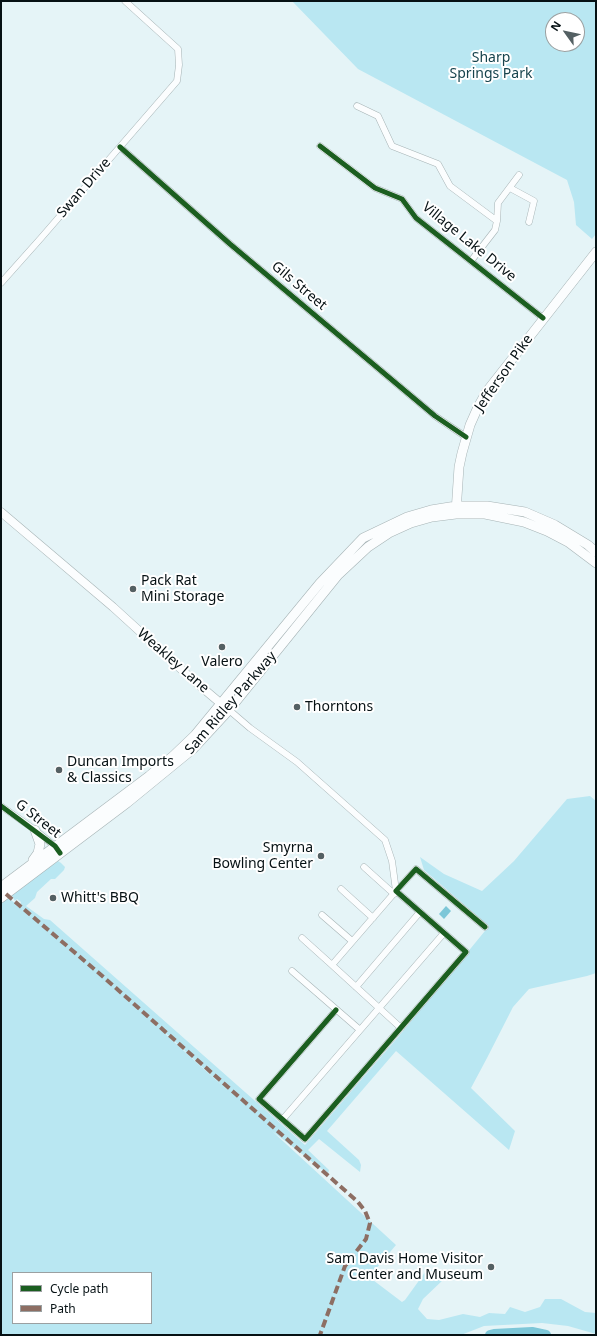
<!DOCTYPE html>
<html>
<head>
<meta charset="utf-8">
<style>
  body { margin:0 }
  #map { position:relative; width:597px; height:1336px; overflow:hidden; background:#e5f4f7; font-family:"Noto Sans",sans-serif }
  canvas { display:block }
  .frame { position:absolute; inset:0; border:2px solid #061114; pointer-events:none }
  .legend { position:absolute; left:12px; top:1272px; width:140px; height:52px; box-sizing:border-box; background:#fff; border:1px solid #9ba0a1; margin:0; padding:5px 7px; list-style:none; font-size:12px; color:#061114 }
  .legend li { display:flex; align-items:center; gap:8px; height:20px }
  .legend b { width:20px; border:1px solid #9ba0a1 }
  .north { position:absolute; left:545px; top:12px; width:40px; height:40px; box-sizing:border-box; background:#fff; border:1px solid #9ba0a1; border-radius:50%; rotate:303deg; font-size:11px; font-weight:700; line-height:16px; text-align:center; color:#061114 }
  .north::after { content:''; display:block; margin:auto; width:14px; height:18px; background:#546063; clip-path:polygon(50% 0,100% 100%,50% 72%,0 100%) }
</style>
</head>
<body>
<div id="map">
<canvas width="597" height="1336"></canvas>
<div class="frame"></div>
<ul class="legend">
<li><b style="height:5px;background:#1b5e20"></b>Cycle path</li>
<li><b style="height:5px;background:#8d6e63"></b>Path</li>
</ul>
<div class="north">N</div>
</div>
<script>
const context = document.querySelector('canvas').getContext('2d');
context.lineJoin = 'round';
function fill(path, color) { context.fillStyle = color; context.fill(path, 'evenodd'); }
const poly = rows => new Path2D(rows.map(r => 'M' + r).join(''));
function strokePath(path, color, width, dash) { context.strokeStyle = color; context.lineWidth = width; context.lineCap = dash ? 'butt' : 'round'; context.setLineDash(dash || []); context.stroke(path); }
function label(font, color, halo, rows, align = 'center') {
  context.font = font + ' "Noto Sans",sans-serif'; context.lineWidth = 4; context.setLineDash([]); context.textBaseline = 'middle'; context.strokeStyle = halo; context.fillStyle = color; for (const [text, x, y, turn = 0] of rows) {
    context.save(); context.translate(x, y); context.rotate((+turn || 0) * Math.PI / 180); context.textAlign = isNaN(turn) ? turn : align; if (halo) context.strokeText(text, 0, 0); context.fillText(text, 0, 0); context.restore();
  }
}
const green = poly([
  [292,1,596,1,596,234,592,239,576,225,574,202,567,180,358,69],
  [553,20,577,20,577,44,553,44],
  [590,796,596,801,596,973,587,976,529,989,513,1007,487,1058,471,1088,515,1131,509,1150,396,1051,327,1131,359,1160,361,1165,360,1172,319,1139,308,1150,329,1170,328,1174,272,1131,396,1245,369,1277,402,1302,405,1300,428,1268,444,1279,423,1299,418,1309,427,1319,439,1320,463,1314,480,1317,489,1313,505,1314,510,1307,525,1312,540,1307,545,1299,561,1299,585,1312,596,1313,596,1334,568,1326,542,1323,484,1326,461,1335,1,1335,1,900,6,896,31,916,20,907,21,902,17,899,15,901,11,894,58,861,61,863,65,867,64,870,55,879,51,879,37,892,35,898,26,906,44,919,50,920,305,1145,399,1036,489,926,424,870,420,857,444,874,482,891,514,861,567,799],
  [161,1030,169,1036,228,1091],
  [13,1273,151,1273,151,1323,13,1323]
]);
const water = poly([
  [446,906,451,911,444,919,439,914]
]);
const river = poly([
  [490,1335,494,1334,532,1332,546,1335]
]);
const minor = poly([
  [357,106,378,116,392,146,438,164,450,186,497,221,498,203,519,175],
  [320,146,375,188,402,199,416,218,543,318],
  [120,147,230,244,435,416,466,437],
  [510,188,534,201,529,222],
  [471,261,495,230,497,221],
  [1,283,41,238,177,81,179,65,178,49,125,1],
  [229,710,250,728,297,762,385,840,392,861,396,891,332,965,401,1028],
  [1,806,35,830,57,848],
  [364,867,394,894],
  [341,889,373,918],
  [322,915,352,941],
  [302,938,332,965],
  [292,971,360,1030],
  [356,987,420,912],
  [336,1010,259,1099,305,1139,466,952,396,891,416,869,485,927],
  [283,1119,444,933]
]);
const secondary = poly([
  [1,512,113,607,192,679,225,707]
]);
const primary = poly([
  [456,512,459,467,462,453,470,425,478,407,487,391,527,340,596,252],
  [33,860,38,853,40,844,35,830],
  [1,887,149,776,173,756,195,735,320,583,363,538,407,517,431,510,456,506,487,506,525,512,555,525,588,545,596,552],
  [1,898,127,803,193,749,229,710,338,575,368,547,389,533,411,523,432,517,456,514,485,514,524,522,547,531,568,542,596,563]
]);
const quiet = poly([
  [6,894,100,974,358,1202,365,1211,370,1223,366,1239,345,1266,320,1335]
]);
const cycleway = poly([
  [320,146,375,188,402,199,416,218,543,318],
  [120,147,230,244,435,416,466,437],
  [1,806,55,846,60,853],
  [336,1010,259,1099,305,1139,466,952,396,891,416,869,485,927]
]);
const markers = [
  [133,589,4,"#546063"],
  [222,647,4,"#546063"],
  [297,707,4,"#546063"],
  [59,770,4,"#546063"],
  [321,856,4,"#546063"],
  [53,898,4,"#546063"],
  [491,1267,4,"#546063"]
];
const parkNames = [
  ["Sharp",491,58],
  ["Springs Park",491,74]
];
const streetNames = [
  ["Swan Drive",84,188,-49],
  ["Village Lake Drive",469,242,39],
  ["Gils Street",299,286,40],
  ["Jefferson Pike",504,373,-55],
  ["Weakley Lane",173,661,41],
  ["Sam Ridley Parkway",231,703,-49],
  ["G Street",38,819,38]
];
const poiNames = [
  ["Pack Rat",141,581],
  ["Mini Storage",141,597],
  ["Valero",222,662,"center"],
  ["Thorntons",305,707],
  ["Duncan Imports",67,762],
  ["& Classics",67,778],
  ["Smyrna",313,848,"right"],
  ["Bowling Center",313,864,"right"],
  ["Whitt's BBQ",61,898],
  ["Sam Davis Home Visitor",483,1259,"right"],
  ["Center and Museum",483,1275,"right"]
];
fill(green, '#b9e7f2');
fill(water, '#7dc7d8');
strokePath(river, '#7dc7d8', 10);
strokePath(minor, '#a6b3b5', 7);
strokePath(secondary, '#a6b3b5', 9);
strokePath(primary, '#a6b3b5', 10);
strokePath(minor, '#fbfdfe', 6);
strokePath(secondary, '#fbfdfe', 8);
strokePath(primary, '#fbfdfe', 9);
strokePath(quiet, '#8d6e63', 4, [8, 4]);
strokePath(cycleway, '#1b5e20', 5);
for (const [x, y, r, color] of markers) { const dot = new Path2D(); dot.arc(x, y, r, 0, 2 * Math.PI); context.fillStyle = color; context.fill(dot); strokePath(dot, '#fff', 1.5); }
label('14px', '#16434d', '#fff', parkNames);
label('14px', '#061114', '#fff', streetNames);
label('14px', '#061114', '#fff', poiNames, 'left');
</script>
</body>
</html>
